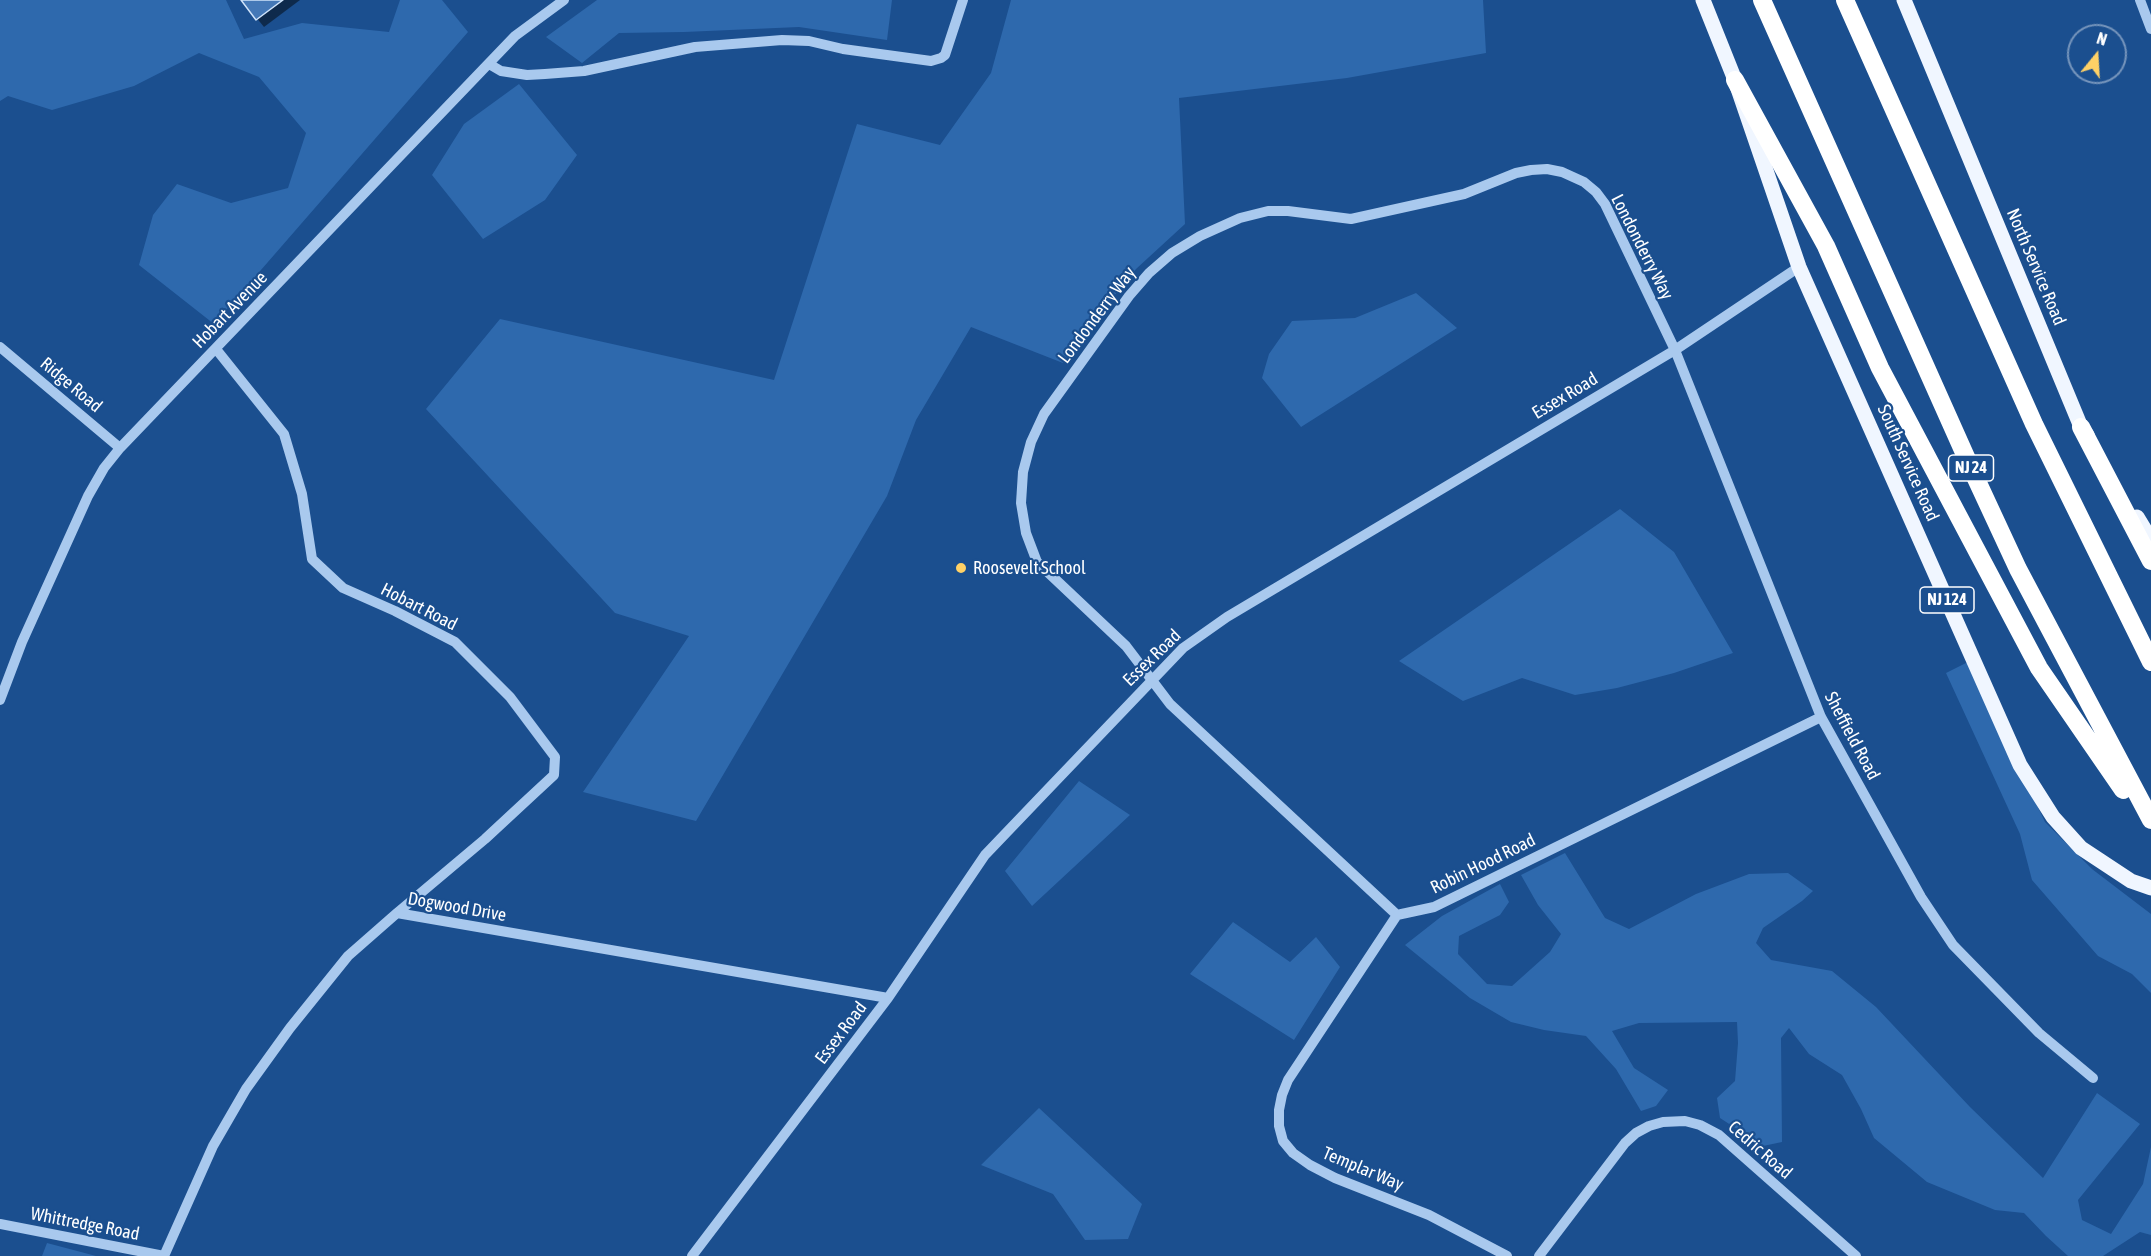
<!DOCTYPE html>
<html>
<head>
<meta charset="utf-8">
<style>
  body { margin:0 }
  #map { position:relative; width:2151px; height:1256px; overflow:hidden; background:#1b4f8f; font-family:"Asap Condensed",sans-serif }
  canvas { display:block }
  .north { position:absolute; left:2067px; top:24px; width:60px; height:60px; box-sizing:border-box; background:#1b4f8f; border:2px solid #7695bc; border-radius:50%; rotate:18deg; font-size:16px; font-weight:700; line-height:24px; text-align:center; color:#fff }
  .north::after { content:''; display:block; margin:auto; width:21px; height:27px; background:#ffd166; clip-path:polygon(50% 0,100% 100%,50% 72%,0 100%) }
</style>
</head>
<body>
<div id="map">
<canvas width="2151" height="1256"></canvas>
<div class="north">N</div>
</div>
<script>
const context = document.querySelector('canvas').getContext('2d');
context.lineJoin = 'round';
function fill(path, color) { context.fillStyle = color; context.fill(path, 'evenodd'); }
const poly = rows => new Path2D(rows.map(r => 'M' + r).join(''));
function strokePath(path, color, width, dash) { context.strokeStyle = color; context.lineWidth = width; context.lineCap = dash ? 'butt' : 'round'; context.setLineDash(dash || []); context.stroke(path); }
function label(font, color, halo, rows, align = 'center') {
  context.font = font + ' "Asap Condensed",sans-serif'; context.lineWidth = 4.5; context.setLineDash([]); context.textBaseline = 'middle'; context.strokeStyle = halo; context.fillStyle = color; for (const [text, x, y, turn = 0] of rows) {
    context.save(); context.translate(x, y); context.rotate((+turn || 0) * Math.PI / 180); context.textAlign = isNaN(turn) ? turn : align; if (halo) context.strokeText(text, 0, 0); context.fillText(text, 0, 0); context.restore();
  }
}
const green = poly([
  [0,0,226,0,244,39,302,23,389,32,400,0,442,0,468,32,214,324,139,265,153,215,177,184,231,203,288,188,306,133,259,77,199,53,134,86,52,110,8,96,0,101],
  [597,0,892,0,887,40,799,27,684,32,619,33,582,63,546,37],
  [1011,0,1483,0,1486,53,1347,78,1179,98,1185,224,1136,269,1090,325,1063,363,971,327,916,420,887,496,696,821,583,792,689,636,615,613,426,409,500,319,774,380,857,124,940,145,991,73],
  [519,84,577,155,545,200,483,239,432,175,464,124],
  [1416,293,1457,328,1301,427,1262,378,1269,354,1292,321,1355,318],
  [1620,509,1674,552,1733,653,1674,673,1617,688,1575,695,1522,678,1463,701,1399,661],
  [1968,662,2045,822,2092,869,2151,914,2151,993,2132,974,2098,956,2032,880,2020,834,1946,673],
  [1079,781,1130,815,1032,906,1005,871],
  [1565,853,1605,918,1629,929,1696,894,1749,874,1788,873,1813,891,1802,901,1763,928,1756,943,1771,960,1832,971,1876,1007,1970,1107,2043,1178,2097,1093,2140,1124,2078,1200,2082,1220,2111,1234,2143,1184,2151,1147,2151,1235,2140,1232,2103,1256,2068,1256,2046,1236,2024,1213,1995,1210,1927,1182,1874,1138,1861,1109,1842,1075,1809,1054,1789,1028,1781,1038,1782,1142,1763,1146,1720,1118,1717,1098,1735,1081,1738,1043,1737,1022,1639,1023,1612,1031,1634,1068,1668,1090,1656,1106,1641,1111,1616,1069,1586,1036,1544,1030,1511,1022,1470,998,1405,945,1442,916,1500,884,1509,902,1500,915,1459,936,1458,954,1487,984,1512,986,1550,952,1561,934,1538,905,1521,875],
  [1233,922,1290,962,1316,937,1340,967,1294,1040,1190,974],
  [1039,1108,1142,1204,1128,1239,1085,1240,1053,1194,981,1165],
  [47,1243,96,1256,42,1256]
]);
const shadow = poly([
  [242,0,300,0,264,27]
]);
const building = poly([
  [241,0,283,0,256,20,241,0]
]);
const minor = poly([
  [2140,0,2151,29],
  [489,64,501,71,527,75,545,74,584,71,695,47,782,40,809,41,843,49,931,61,941,58,945,55,963,0],
  [0,347,120,448],
  [216,349,284,434,302,494,312,559,343,588,395,611,455,642,510,697,555,757,554,775,485,839,397,913],
  [0,700,22,642,88,496,104,468,120,448,515,36,564,0],
  [1821,717,1434,907,1397,915,1170,704,1126,646,1037,562,1026,533,1021,503,1023,472,1031,442,1044,414,1129,296,1149,273,1172,253,1200,236,1240,218,1268,211,1288,211,1351,219,1464,194,1516,173,1531,170,1547,169,1562,172,1584,182,1596,192,1605,204,1675,350,1821,717,1921,897,1953,945,2039,1033,2093,1078],
  [1397,915,1288,1080,1282,1095,1279,1110,1279,1126,1283,1141,1293,1153,1310,1165,1335,1178,1429,1215,1507,1256],
  [0,1224,164,1256],
  [164,1256,213,1146,246,1089,290,1028,348,956,397,913,888,998],
  [692,1256,888,998,985,855,1183,648,1227,617,1675,350,1799,267],
  [1539,1256,1625,1143,1636,1133,1649,1126,1663,1122,1685,1121,1700,1125,1719,1135,1856,1256]
]);
const major = poly([
  [1703,0,1735,80,1799,267,2020,765,2053,817,2081,848,2131,881,2151,888],
  [1904,0,2081,427,2087,435],
  [2137,517,2151,540]
]);
const highway = poly([
  [1762,0,1966,457,2018,569,2151,820],
  [1845,0,2034,424,2151,662],
  [1735,80,1826,246,1880,368,2039,668,2123,790],
  [2081,427,2151,561]
]);
const markers = [
  [961,568,6,"#ffd166"]
];
const shields = [
  [1971,468,45],
  [1947,600,54]
];
const shieldNames = [
  ["NJ 24",1971,468],
  ["NJ 124",1947,600]
];
const streetNames = [
  ["Londonderry Way",1642,247,63],
  ["North Service Road",2036,267,67],
  ["Hobart Avenue",230,310,-46],
  ["Londonderry Way",1097,315,-53],
  ["Ridge Road",71,385,40],
  ["Essex Road",1565,396,-31],
  ["South Service Road",1908,463,66],
  ["Hobart Road",419,607,27],
  ["Essex Road",1152,658,-44],
  ["Sheffield Road",1852,736,62],
  ["Robin Hood Road",1483,864,-26],
  ["Dogwood Drive",457,907,10],
  ["Essex Road",841,1033,-53],
  ["Cedric Road",1760,1150,41],
  ["Templar Way",1363,1169,23],
  ["Whittredge Road",85,1224,11]
];
const poiNames = [
  ["Roosevelt School",973,568]
];
fill(green, '#2e69ad');
fill(shadow, '#0007');
fill(building, '#4478b7');
strokePath(building, '#cfe3fa', 1.5);
strokePath(minor, '#a9c9ee', 10);
strokePath(major, '#f0f6ff', 15);
strokePath(highway, '#fff', 18);
for (const [x, y, r, color] of markers) { const dot = new Path2D(); dot.arc(x, y, r, 0, 2 * Math.PI); context.fillStyle = color; context.fill(dot); strokePath(dot, '#1b4f8f', 2); }
for (const [x, y, w] of shields) { const box = new Path2D(); box.roundRect(x - w / 2, y - 13, w, 26, 4.5); context.fillStyle = '#1b4f8f'; context.fill(box); strokePath(box, '#fff', 1.5); }
label('bold 16px', '#fff', null, shieldNames);
label('18px', '#fff', '#1b4f8f', streetNames);
label('18px', '#fff', '#1b4f8f', poiNames, 'left');
</script>
</body>
</html>
